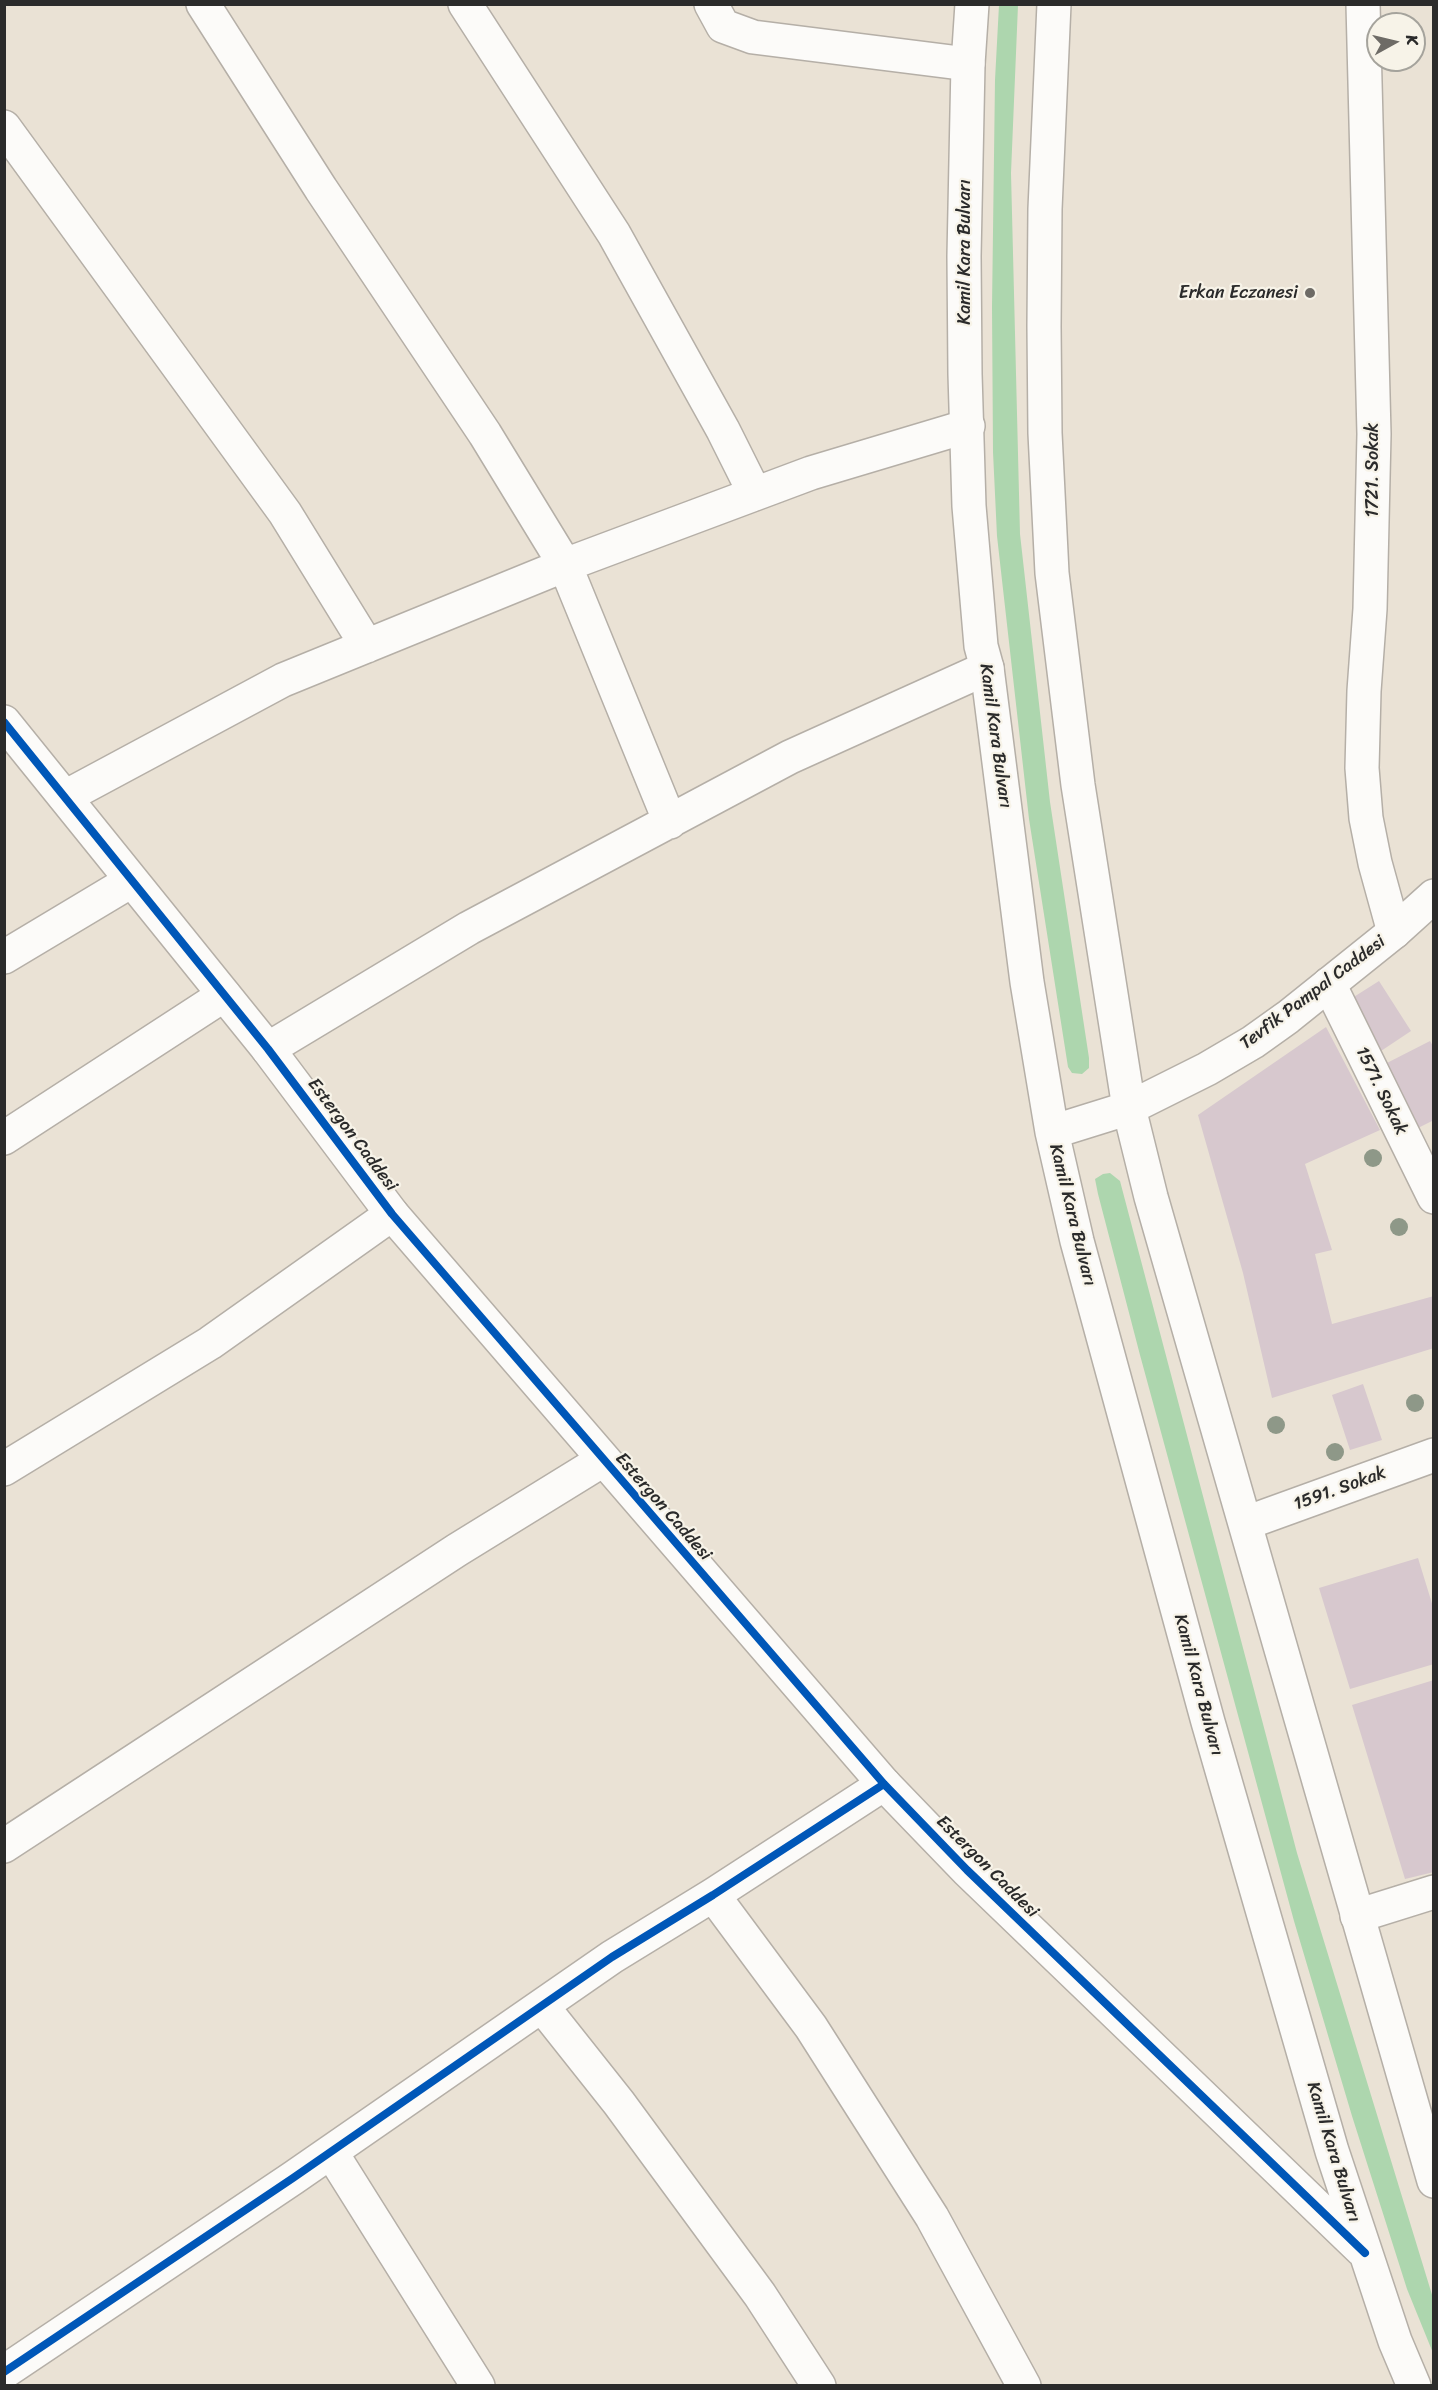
<!DOCTYPE html>
<html>
<head>
<meta charset="utf-8">
<style>
  body { margin:0 }
  #map { position:relative; width:1438px; height:2390px; overflow:hidden; background:#eae2d5; font-family:Sriracha,sans-serif }
  canvas { display:block }
  .frame { position:absolute; inset:0; border:6px solid #2b2b2b; pointer-events:none }
  .north { position:absolute; left:1366px; top:12px; width:60px; height:60px; box-sizing:border-box; background:#f7f3e8; border:2px solid #a5a39c; border-radius:50%; rotate:82deg; font-size:16px; font-weight:700; line-height:24px; text-align:center; color:#2b2b2b }
  .north::after { content:''; display:block; margin:auto; width:21px; height:27px; background:#6e6b66; clip-path:polygon(50% 0,100% 100%,50% 72%,0 100%) }
</style>
</head>
<body>
<div id="map">
<canvas width="1438" height="2390"></canvas>
<div class="frame"></div>
<div class="north">K</div>
</div>
<script>
const context = document.querySelector('canvas').getContext('2d');
context.lineJoin = 'round';
function fill(path, color) { context.fillStyle = color; context.fill(path, 'evenodd'); }
const poly = rows => new Path2D(rows.map(r => 'M' + r).join(''));
function strokePath(path, color, width, dash) { context.strokeStyle = color; context.lineWidth = width; context.lineCap = dash ? 'butt' : 'round'; context.setLineDash(dash || []); context.stroke(path); }
function label(font, color, halo, rows, align = 'center') {
  context.font = font + ' Sriracha,sans-serif'; context.lineWidth = 4.5; context.setLineDash([]); context.textBaseline = 'middle'; context.strokeStyle = halo; context.fillStyle = color; for (const [text, x, y, turn = 0] of rows) {
    context.save(); context.translate(x, y); context.rotate((+turn || 0) * Math.PI / 180); context.textAlign = isNaN(turn) ? turn : align; if (halo) context.strokeText(text, 0, 0); context.fillText(text, 0, 0); context.restore();
  }
}
const green = poly([
  [999,5,1018,5,1011,173,1020,534,1050,802,1089,1058,1089,1068,1082,1074,1072,1073,1068,1067,1029,819,997,536,993,452,992,307,995,80],
  [1110,1173,1120,1181,1297,1853,1433,2298,1433,2353,1407,2289,1352,2116,1294,1921,1140,1355,1098,1194,1095,1179,1103,1174]
]);
const building = poly([
  [1379,981,1411,1031,1381,1051,1349,1000],
  [1326,1027,1380,1130,1305,1164,1332,1250,1315,1254,1332,1324,1434,1296,1434,1348,1272,1398,1243,1273,1198,1115],
  [1430,1041,1434,1048,1434,1120,1416,1129,1383,1065],
  [1363,1384,1382,1440,1350,1450,1332,1395],
  [1418,1558,1434,1610,1434,1664,1350,1689,1319,1588],
  [1434,1680,1434,1872,1405,1879,1352,1705]
]);
const street = poly([
  [203,4,321,189,485,434,565,565,670,822],
  [465,4,614,234,723,430,755,494],
  [711,4,723,26,753,37,968,64],
  [1363,4,1374,434,1370,609,1364,691,1362,768,1366,818,1375,863,1394,932],
  [4,127,285,513,367,646],
  [65,797,283,680,565,565,811,473,968,426],
  [4,957,131,881],
  [1329,984,1434,1197],
  [268,1049,469,928,790,757,987,668],
  [4,1138,224,995],
  [4,1469,210,1343,392,1214],
  [1246,1523,1434,1455],
  [4,1846,457,1550,603,1460],
  [713,1895,811,2027,932,2217,1024,2386],
  [1357,1916,1434,1892],
  [542,2006,619,2103,760,2295,819,2386],
  [331,2152,478,2386],
  [4,2372,293,2178,612,1957,713,1895,884,1784]
]);
const secondary = poly([
  [972,4,968,64,964,256,965,374,969,506,981,646,987,668,1027,982,1052,1132,1077,1241,1208,1722,1332,2151,1395,2341,1414,2386],
  [1054,4,1045,209,1044,326,1045,433,1052,573,1078,785,1129,1108,1151,1197,1434,2181],
  [4,722,268,1049,392,1214,884,1784,967,1870,1362,2250],
  [1052,1132,1129,1108,1207,1069,1253,1042,1288,1017,1394,932,1434,896]
]);
const cycleway = poly([
  [4,722,268,1049,392,1214,884,1784,967,1870,1365,2253],
  [4,2372,293,2178,612,1957,713,1895,884,1784]
]);
const trees = [
  [1373,1158],
  [1399,1227],
  [1415,1403],
  [1276,1425],
  [1335,1452]
];
const markers = [
  [1310,293,6,"#6e6b66"]
];
const streetNames = [
  ["Kamil Kara Bulvarı",965,252,-90],
  ["1721. Sokak",1373,470,-90],
  ["Kamil Kara Bulvarı",995,736,82],
  ["Tevfik Pampal Caddesi",1313,993,-37],
  ["1571. Sokak",1381,1091,64],
  ["Estergon Caddesi",352,1135,53],
  ["Kamil Kara Bulvarı",1072,1215,76],
  ["1591. Sokak",1340,1489,-20],
  ["Estergon Caddesi",663,1507,49],
  ["Kamil Kara Bulvarı",1198,1685,75],
  ["Estergon Caddesi",987,1867,45],
  ["Kamil Kara Bulvarı",1333,2152,73]
];
const poiNames = [
  ["Erkan Eczanesi",1298,293]
];
fill(green, '#add6ae');
fill(building, '#d7c8ce');
strokePath(street, '#b5afa7', 36);
strokePath(secondary, '#b5afa7', 36);
strokePath(street, '#fcfbf9', 33);
strokePath(secondary, '#fcfbf9', 33);
strokePath(cycleway, '#0057b8', 8);
context.fillStyle = '#8e9888';
for (const [x, y] of trees) { context.beginPath(); context.arc(x, y, 9, 0, 2 * Math.PI); context.fill(); }
for (const [x, y, r, color] of markers) { const dot = new Path2D(); dot.arc(x, y, r, 0, 2 * Math.PI); context.fillStyle = color; context.fill(dot); strokePath(dot, '#f7f3e8', 2); }
label('18px', '#2b2b2b', '#f7f3e8', streetNames);
label('18px', '#2b2b2b', '#f7f3e8', poiNames, 'right');
</script>
</body>
</html>
